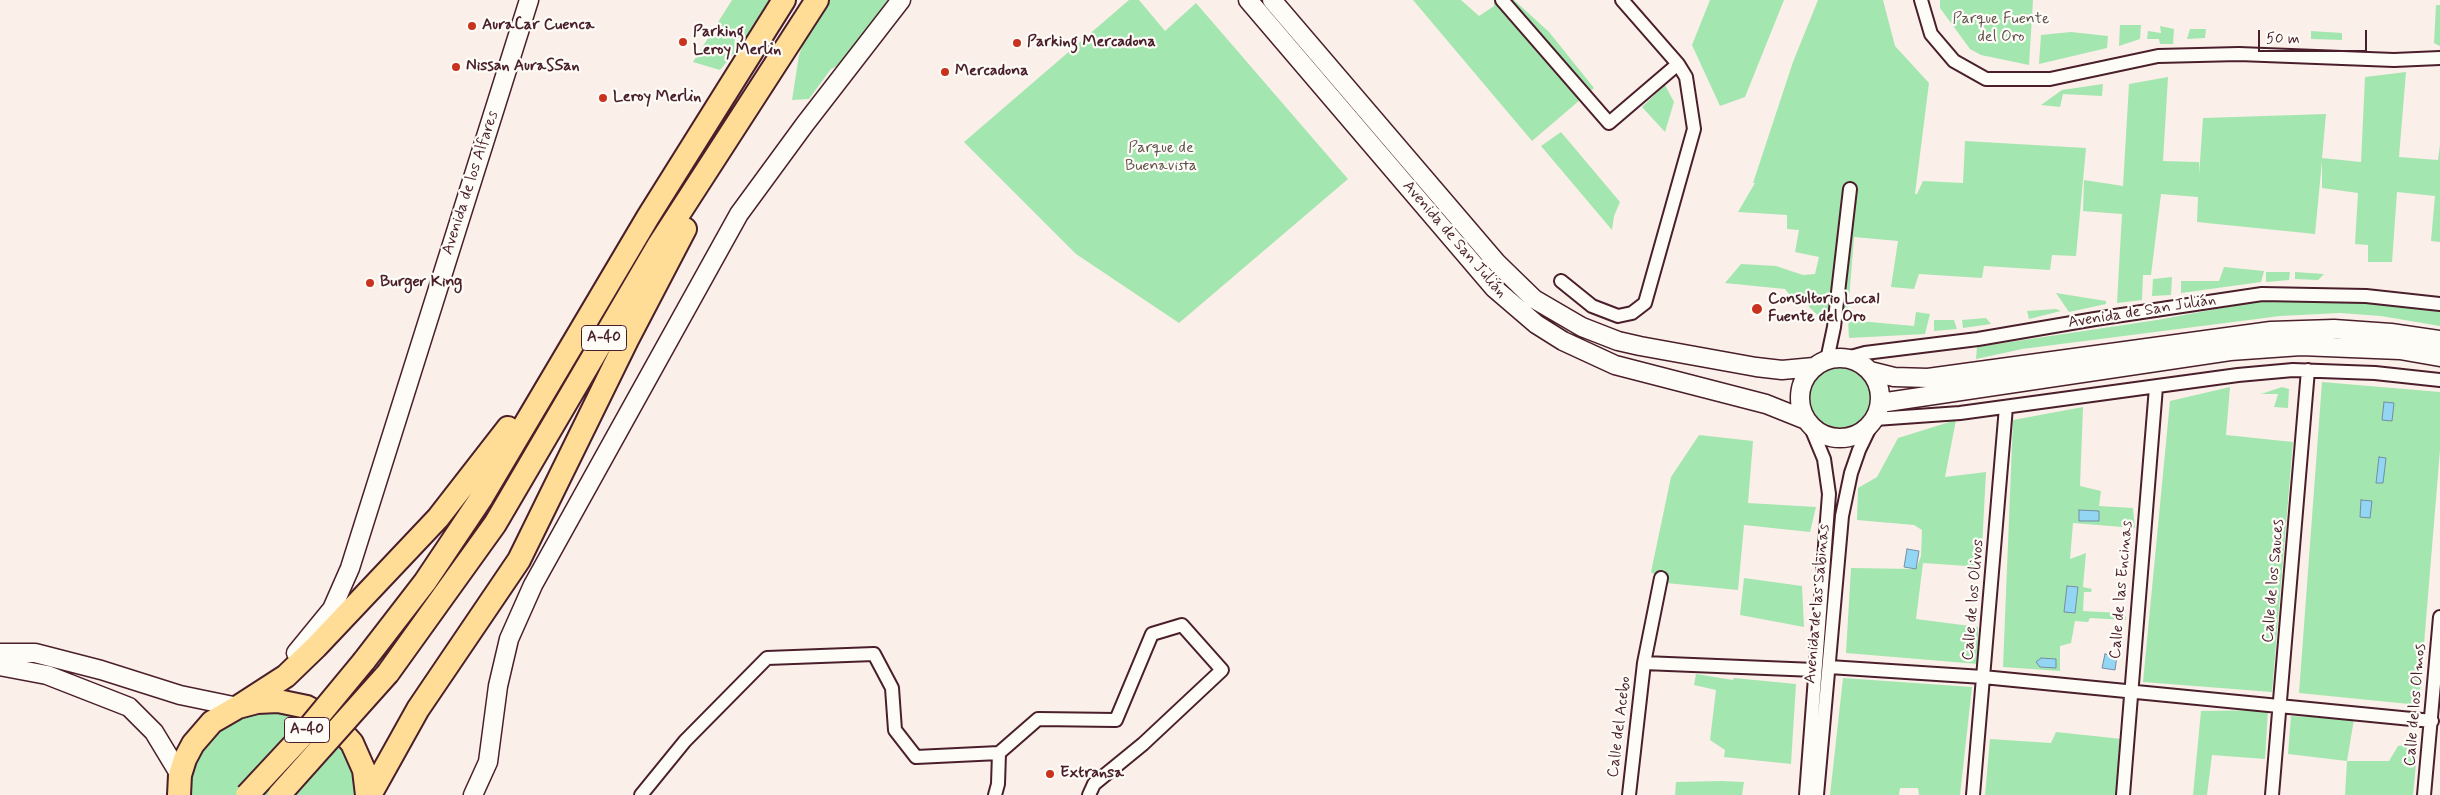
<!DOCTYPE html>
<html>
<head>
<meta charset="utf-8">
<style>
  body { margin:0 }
  #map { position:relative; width:2440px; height:795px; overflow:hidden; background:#fbefe9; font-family:Mynerve,sans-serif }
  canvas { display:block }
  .scale { position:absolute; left:2258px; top:30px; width:109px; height:22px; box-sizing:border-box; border:2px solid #4a1f2b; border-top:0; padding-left:6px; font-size:15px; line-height:18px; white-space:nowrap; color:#4a1f2b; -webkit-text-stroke:4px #fdfcf7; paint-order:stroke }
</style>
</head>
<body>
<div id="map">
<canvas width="2440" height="795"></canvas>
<div class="scale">50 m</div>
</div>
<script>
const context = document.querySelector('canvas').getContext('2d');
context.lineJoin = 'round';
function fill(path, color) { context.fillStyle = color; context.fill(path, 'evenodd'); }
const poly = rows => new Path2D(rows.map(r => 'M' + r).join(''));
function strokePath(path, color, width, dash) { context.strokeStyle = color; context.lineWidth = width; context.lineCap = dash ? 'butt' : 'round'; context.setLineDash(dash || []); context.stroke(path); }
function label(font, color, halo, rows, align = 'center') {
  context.font = font + ' Mynerve,sans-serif'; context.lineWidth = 4.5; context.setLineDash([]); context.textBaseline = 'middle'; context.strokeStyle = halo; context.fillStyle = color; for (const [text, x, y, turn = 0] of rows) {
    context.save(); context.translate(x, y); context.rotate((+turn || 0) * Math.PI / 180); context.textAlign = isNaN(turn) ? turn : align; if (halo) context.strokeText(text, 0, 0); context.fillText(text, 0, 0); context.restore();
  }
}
const green = poly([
  [732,0,772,0,746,38,720,70,693,62],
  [826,0,888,0,868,30,840,65,831,69,809,99,792,100,799,55,812,20],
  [1129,0,1139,0,1165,31,1196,3,1348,179,1179,323,1076,254,964,142],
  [1413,0,1461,0,1479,16,1494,6,1494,0,1514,0,1549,32,1594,88,1532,141],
  [1710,0,1784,0,1745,97,1720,106,1692,45],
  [1818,0,1883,0,1895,46,1929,83,1915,194,1917,194,1923,181,1963,183,1965,141,2086,148,2076,256,2052,255,2050,270,1984,266,1982,278,1919,274,1914,289,1891,287,1898,241,1854,237,1848,313,1833,312,1828,325,1810,308,1802,295,1790,295,1785,289,1725,283,1741,264,1776,266,1803,275,1815,274,1819,257,1795,252,1799,230,1787,229,1787,215,1738,212,1755,183,1753,183,1793,62],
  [1940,0,2033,0,2029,65,1981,55,1970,49,1940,8],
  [2436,5,2440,5,2440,46,2434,43],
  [2120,25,2141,25,2140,39,2119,46],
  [2160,26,2174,29,2173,44,2160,44,2159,39,2147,39,2148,31,2161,33],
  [2190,29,2206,29,2205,38,2187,39],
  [2311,31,2342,33,2342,40,2311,39],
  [2071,32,2108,36,2107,48,2039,64,2041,35],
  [2406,72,2399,157,2438,160,2440,144,2440,242,2431,241,2435,196,2397,192,2392,262,2368,262,2368,245,2355,244,2358,193,2322,188,2322,161,2315,234,2197,222,2198,197,2161,194,2151,275,2143,275,2142,300,2117,303,2122,214,2083,211,2084,180,2123,186,2129,84,2168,77,2163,161,2199,162,2199,175,2203,118,2326,114,2322,158,2361,162,2365,77],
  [2103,84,2102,96,2063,94,2060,107,2041,105,2062,90],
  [1665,85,1674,102,1665,132,1642,107],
  [1561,132,1620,202,1614,216,1612,230,1541,146],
  [2224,267,2264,271,2261,282,2181,293,2181,281,2219,281],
  [2266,272,2290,272,2289,280,2266,282],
  [2295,272,2324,274,2318,280,2295,279],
  [2172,277,2171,295,2152,296,2153,279],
  [2056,293,2106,301,2106,304,2069,312],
  [2276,298,2397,305,2440,312,2440,326,2381,316,2340,313,2280,316,2022,349,1976,359,1977,347,2157,320],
  [2056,309,2061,311,2029,319,2027,311],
  [1916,312,1930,314,1925,334,1849,338,1848,320,1914,326],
  [1986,318,1991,324,1963,328,1962,320],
  [1934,320,1954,320,1957,329,1934,331],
  '1806 398a34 34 0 1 1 68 0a34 34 0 1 1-68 0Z',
  [2322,382,2440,392,2440,450,2419,705,2299,693],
  [2230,387,2226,435,2293,442,2272,692,2143,682,2170,401],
  [2282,387,2289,389,2288,408,2274,407,2278,394,2261,394],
  [2083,407,2080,486,2101,491,2099,506,2133,508,2135,528,2073,523,2070,559,2086,553,2083,587,2092,589,2091,592,2084,592,2083,611,2120,613,2125,614,2126,620,2090,618,2088,622,2075,621,2071,643,2060,646,2060,671,2003,667,2013,420],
  [1956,420,1945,477,1986,472,1981,567,1923,563,1916,619,1978,627,1978,664,1846,653,1851,568,1916,569,1921,556,1922,530,1914,525,1857,520,1858,488,1877,477,1898,438],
  [1699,435,1753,441,1748,503,1816,507,1810,532,1744,525,1738,590,1666,583,1651,572,1671,477],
  [1744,578,1802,586,1804,627,1740,615],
  [1696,674,1733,680,1734,678,1796,684,1791,764,1724,757,1725,750,1710,740,1716,690,1694,685],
  [1843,678,1972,687,1960,795,1919,795,1918,788,1900,788,1899,795,1830,795],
  [2268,710,2265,759,2212,755,2207,795,2193,795,2201,711],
  [277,711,303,717,325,730,343,749,354,773,356,795,190,795,191,777,195,762,202,749,219,730,242,717,259,712],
  [2291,716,2354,719,2347,761,2389,761,2398,746,2418,743,2413,795,2345,795,2347,761,2288,754],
  [2056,732,2122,739,2117,795,1985,795,1990,739,2051,743],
  [1676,782,1721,781,1744,782,1742,795,1675,795]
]);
const water = poly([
  [2384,402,2394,403,2392,421,2382,420,2384,402],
  [2379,457,2386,458,2383,483,2376,483,2379,457],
  [2361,500,2372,501,2370,518,2360,517,2361,500],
  [2079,510,2099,511,2099,521,2079,521,2079,510],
  [1907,549,1919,551,1916,569,1904,567,1907,549],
  [2067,586,2078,587,2075,613,2064,612,2067,586],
  [2105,654,2117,656,2115,670,2102,668,2105,654],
  [2041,658,2056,659,2056,668,2040,667,2036,662,2041,658]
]);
const street = poly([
  [1502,0,1609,123,1678,64],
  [1921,0,1931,34,1954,61,1986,79,2050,79,2158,56,2239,54,2394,60,2440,58],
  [1561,281,1592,306,1618,316,1632,313,1645,303,1694,129,1686,77,1678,64,1622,0],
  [1847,358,1865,353,1978,339,2095,319,2262,294,2366,296,2440,304],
  [1827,360,1834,327,1850,189],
  [1875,419,1960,413,2238,375,2293,370,2375,373,2440,380],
  [1644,663,1815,670],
  [1829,667,1983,677,2432,721],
  [999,753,1038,719,1116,720,1152,634,1182,625,1222,670,1143,744,1094,784,1089,795],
  [641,795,685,741,767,658,874,654,892,688,895,730,916,757,999,753,998,784,995,795],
  [1629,795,1644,663,1661,578],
  [1806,795,1829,494,1824,459,1809,423],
  [1817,795,1842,516,1851,473,1859,450,1873,421],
  [1973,795,2006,407],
  [2123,795,2156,387],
  [2272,795,2308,370],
  [2424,795,2440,617]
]);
const secondary = poly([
  [1248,0,1494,288,1536,324,1563,341,1615,365,1766,404,1806,420],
  [1272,0,1497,263,1534,299,1582,327,1618,341,1640,346,1756,367,1782,370,1814,367],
  '1800 398a40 40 0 1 1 80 0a40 40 0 1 1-80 0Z',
  [1870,371,1894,377,1928,378,2271,331,2334,329,2391,333,2440,340],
  [1880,403,2230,351,2301,346,2400,350,2440,357],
  [0,653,35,653,101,670,180,695,238,707],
  [296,653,332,609,350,568,529,0],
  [0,666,47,675,129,707,154,732,180,775],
  [473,795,488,762,498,686,509,639,533,585,739,214,805,124,901,0]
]);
const highway = poly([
  [364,661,425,582,482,497,648,217,784,0],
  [388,673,495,524,658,246,817,0],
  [238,707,286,676,316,647,438,518,508,428],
  [179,795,180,775,185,759,193,744,212,722,238,707,257,702,278,701,307,707,332,721,352,743,364,770,367,795],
  [370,795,418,709,519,560,627,340,685,229]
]);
const highwayBridge = poly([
  [247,795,302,736,364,661],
  [279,795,388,673]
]);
const markers = [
  [472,26,5,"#c8321e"],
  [683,42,5,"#c8321e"],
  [1017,43,5,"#c8321e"],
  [456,67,5,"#c8321e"],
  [945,72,5,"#c8321e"],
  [603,98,5,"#c8321e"],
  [370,283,5,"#c8321e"],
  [1757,309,6,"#c8321e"],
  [1050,774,5,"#c8321e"]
];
const shields = [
  [604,338,45],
  [307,730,45]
];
const shieldNames = [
  ["A-40",604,338],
  ["A-40",307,730]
];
const parkNames = [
  ["Parque Fuente",2001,20],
  ["del Oro",2001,38],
  ["Parque de",1161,149],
  ["Buenavista",1161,167]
];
const poiNames = [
  ["AuraCar Cuenca",482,26],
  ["Parking",693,33],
  ["Leroy Merlin",693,51],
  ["Parking Mercadona",1027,43],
  ["Nissan AuraSSan",466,67],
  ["Mercadona",955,72],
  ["Leroy Merlin",613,98],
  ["Burger King",380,283],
  ["Consultorio Local",1768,300],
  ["Fuente del Oro",1768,318],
  ["Extransa",1060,774]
];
const streetNames = [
  ["Avenida de los Alfares",471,183,-72],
  ["Avenida de San Julián",1454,240,49],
  ["Avenida de San Julián",2142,312,-9],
  ["Calle de los Sauces",2274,581,-85],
  ["Calle de las Encinas",2122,590,-85],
  ["Calle de los Olivos",1974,600,-85],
  ["Avenida de las Sabinas",1818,604,-85],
  ["Calle de los Olmos",2416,705,-85],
  ["Calle del Acebo",1620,727,-83]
];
fill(green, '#a4e6af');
fill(water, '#92d6f4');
strokePath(water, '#758da4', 1);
strokePath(street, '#4a1f2b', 16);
strokePath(secondary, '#4a1f2b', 21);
strokePath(highway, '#4a1f2b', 26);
strokePath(street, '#fdfcf7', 12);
strokePath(secondary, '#fdfcf7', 18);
strokePath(highway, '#ffdd96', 22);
strokePath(highwayBridge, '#4a1f2b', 26, []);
strokePath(highwayBridge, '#ffdd96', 22);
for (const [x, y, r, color] of markers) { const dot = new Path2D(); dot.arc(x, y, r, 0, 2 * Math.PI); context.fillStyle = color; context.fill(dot); strokePath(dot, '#fdfcf7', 2); }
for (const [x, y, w] of shields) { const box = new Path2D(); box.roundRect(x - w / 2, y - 12.5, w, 25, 4); context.fillStyle = '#fdfcf7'; context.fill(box); strokePath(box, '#4a1f2b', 1); }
label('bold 15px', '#4a1f2b', null, shieldNames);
label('16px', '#60514c', '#fdfcf7', parkNames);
label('bold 16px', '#4a1f2b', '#fdfcf7', poiNames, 'left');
label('16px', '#4a1f2b', '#fdfcf7', streetNames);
</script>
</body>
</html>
